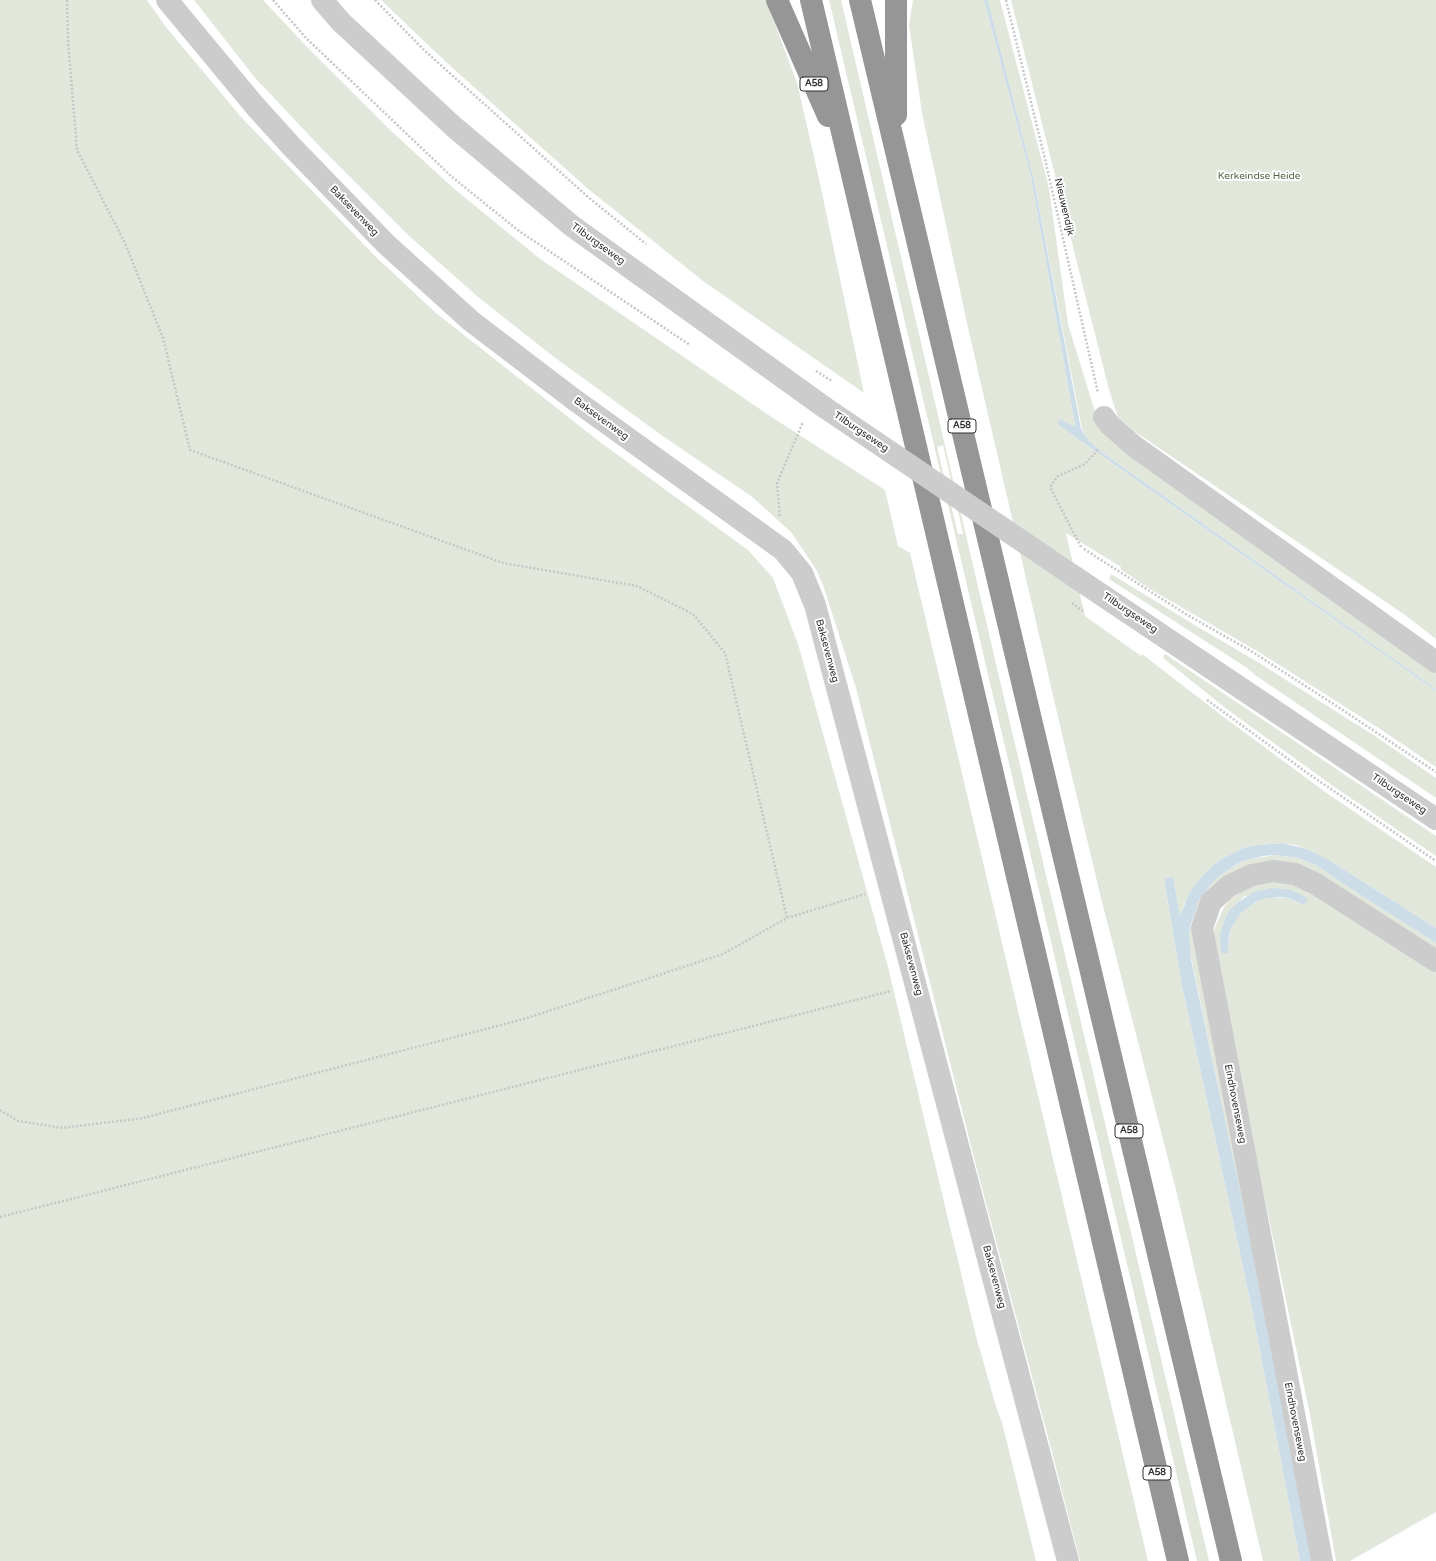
<!DOCTYPE html>
<html>
<head>
<meta charset="utf-8">
<style>
  body { margin:0 }
  canvas { display:block; background:#fff }
</style>
</head>
<body>
<canvas width="1436" height="1561"></canvas>
<script>
const context = document.querySelector('canvas').getContext('2d');
context.lineJoin = 'round';
function fill(path, color) { context.fillStyle = color; context.fill(path, 'evenodd'); }
const poly = rows => new Path2D(rows.map(r => 'M' + r).join(''));
function strokePath(path, color, width, dash) { context.strokeStyle = color; context.lineWidth = width; context.lineCap = dash ? 'butt' : 'round'; context.setLineDash(dash || []); context.stroke(path); }
function label(font, color, halo, rows, align = 'center') {
  context.font = font + ' "Varela Round",sans-serif'; context.lineWidth = 4; context.setLineDash([]); context.textBaseline = 'middle'; context.strokeStyle = halo; context.fillStyle = color; for (const [text, x, y, turn = 0] of rows) {
    context.save(); context.translate(x, y); context.rotate((+turn || 0) * Math.PI / 180); context.textAlign = isNaN(turn) ? turn : align; if (halo) context.strokeText(text, 0, 0); context.fillText(text, 0, 0); context.restore();
  }
}
const green = poly([
  [0,0,147,0,166,27,242,118,375,256,436,313,600,442,748,550,773,578,798,644,888,967,976,1336,997,1410,1002,1422,1036,1561,0,1561],
  [194,0,263,0,308,48,387,127,452,187,539,258,773,418,885,490,898,546,910,553,1148,1561,1080,1561,1049,1441,975,1162,856,688,823,585,817,571,791,532,751,496,664,437,554,357,478,297,408,235,326,153,256,79],
  [381,0,766,0,797,83,818,174,864,393,703,281,587,188,448,64],
  [829,0,841,0,1004,698,1209,1561,1197,1561],
  [943,445,963,533,963,534,958,534,937,447],
  [913,0,984,0,1031,177,1075,425,1073,426,1057,424,1436,691,1436,767,1380,729,1262,654,1150,589,1120,569,1121,567,1066,533,1085,616,1141,656,1142,654,1221,715,1328,794,1436,867,1436,928,1329,860,1307,849,1295,845,1283,843,1258,845,1246,847,1223,858,1213,865,1196,883,1184,905,1180,917,1173,877,1164,880,1181,981,1251,1304,1300,1561,1263,1561,1177,1194,1101,898,1065,747,968,328,922,113,909,25],
  [987,0,1000,0,1049,188,1068,324,1096,415,1436,671,1436,689,1103,453,1089,441,1084,434,1082,429,1034,181],
  [1011,0,1436,0,1436,639,1405,615,1134,431,1118,417,1109,390],
  [1111,574,1198,627,1256,661,1375,736,1436,778,1436,798,1255,675,1247,668,1109,579],
  [1165,654,1436,836,1436,856,1333,786,1228,710,1163,658],
  [1275,855,1298,858,1316,865,1354,891,1436,943,1436,952,1290,866,1206,907,1300,1482,1189,947,1189,935,1194,913,1198,902,1212,883,1221,875,1240,862,1251,859],
  [1272,881,1301,886,1436,971,1436,1512,1350,1561,1336,1561,1310,1415,1214,956,1213,936,1215,927,1223,909,1229,901,1244,889,1253,885],
  [1300,894,1303,905,1288,898,1271,897,1262,899,1247,907,1235,920,1231,928,1228,945,1226,916,1238,902,1245,896]
]);
const water = poly([
  [984,0,987,0,988,2,1034,181,1081,429,1084,434,1089,441,1103,453,1436,689,1436,691,1057,424,1060,419,1073,426,1075,425,1031,177],
  [1283,843,1307,849,1329,860,1436,928,1436,943,1354,891,1316,865,1298,858,1275,855,1263,856,1240,862,1221,875,1212,883,1198,902,1191,924,1189,935,1191,959,1284,1399,1314,1561,1300,1561,1251,1304,1181,981,1164,879,1173,877,1180,916,1189,894,1196,883,1213,865,1223,858,1246,847,1258,845],
  [1272,888,1291,890,1308,898,1304,905,1288,898,1279,897,1262,899,1254,903,1241,913,1231,928,1229,936,1228,953,1221,953,1220,934,1226,916,1231,909,1238,902,1254,892]
]);
const path = poly([
  [67,0,68,41,77,150,125,243,163,338,190,450,503,563,637,586,693,614,725,653,787,918],
  [273,0,306,38,452,177,519,231,690,345],
  [375,0,425,51,588,197,646,244],
  [1006,0,1045,159,1098,393],
  [780,516,777,483,803,422],
  [1081,547,1050,487,1058,476,1085,464,1096,452,1097,448],
  [1084,549,1184,613,1251,651,1335,705,1436,772],
  [1207,700,1306,772,1436,861],
  [0,1110,18,1121,63,1128,143,1118,524,1019,723,954,787,918,865,894],
  [0,1217,891,991]
]);
const minor = poly([
  [167,0,255,106,293,148,386,244,471,321,572,398,783,550,802,573,815,605,1068,1561],
  [322,0,341,22,454,127,572,226,824,407],
  [1104,417,1110,425,1134,446,1436,662],
  [1075,577,1436,819],
  [1322,1561,1202,928,1211,902,1229,886,1252,875,1273,871,1295,874,1316,884,1436,961]
]);
const highway = poly([
  [777,0,828,116],
  [811,0,1178,1561],
  [860,0,1231,1561],
  [896,115,896,0]
]);
const pathBridge = poly([
  [816,371,832,381],
  [1072,603,1083,611]
]);
const minorBridge = poly([
  [824,407,1075,577]
]);
const shields = [
  [814,84,28],
  [962,426,28],
  [1129,1131,28],
  [1157,1473,28]
];
const shieldNames = [
  ["A58",814,84],
  ["A58",962,426],
  ["A58",1129,1131],
  ["A58",1157,1473]
];
const parkNames = [
  ["Kerkeindse Heide",1259,176]
];
const streetNames = [
  ["Nieuwendijk",1064,207,77],
  ["Baksevenweg",354,211,46],
  ["Tilburgseweg",598,244,36],
  ["Baksevenweg",601,419,36],
  ["Tilburgseweg",861,432,34],
  ["Tilburgseweg",1130,613,34],
  ["Baksevenweg",827,651,75],
  ["Tilburgseweg",1399,794,34],
  ["Baksevenweg",911,964,75],
  ["Eindhovenseweg",1235,1104,79],
  ["Baksevenweg",994,1277,75],
  ["Eindhovenseweg",1295,1422,79]
];
fill(green, '#e2e7dc');
fill(water, '#cddde8');
strokePath(path, '#c6c6c6', 2.5, [2, 2]);
strokePath(minor, '#ccc', 22);
strokePath(highway, '#969696', 22);
strokePath(pathBridge, '#c6c6c6', 2.5, [2, 2]);
strokePath(minorBridge, '#ccc', 22);
for (const [x, y, w] of shields) { const box = new Path2D(); box.roundRect(x - w / 2, y - 7, w, 14, 3); context.fillStyle = '#fff'; context.fill(box); strokePath(box, '#2f2f2f', 1); }
label('bold 9px', '#2f2f2f', null, shieldNames);
label('10px', '#526542', '#fff', parkNames);
label('10px', '#2f2f2f', '#fff', streetNames);
</script>
</body>
</html>
